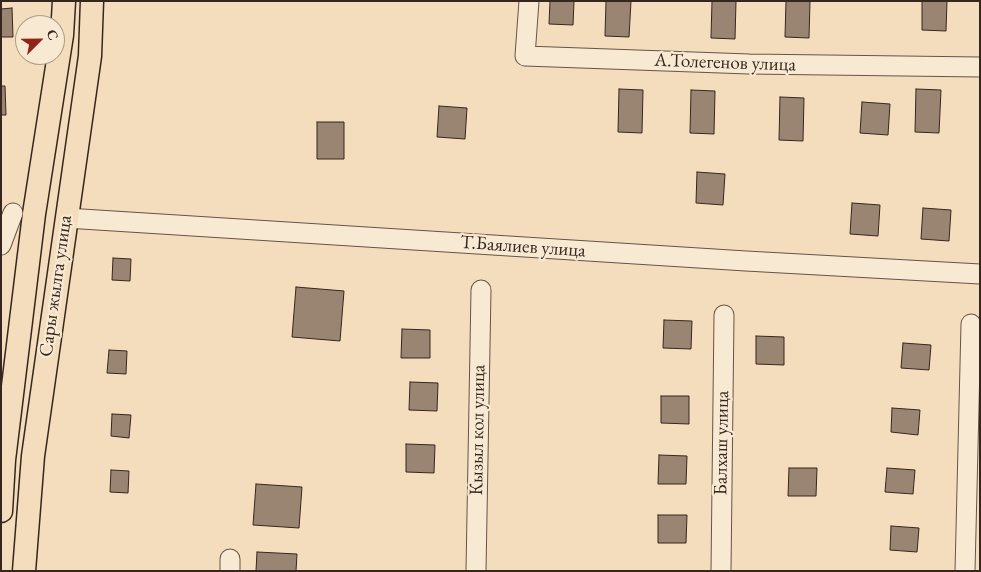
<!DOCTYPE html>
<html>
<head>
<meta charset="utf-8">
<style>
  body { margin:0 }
  #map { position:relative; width:981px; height:572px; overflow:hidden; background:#f4ddbc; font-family:"EB Garamond",serif }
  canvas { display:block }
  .frame { position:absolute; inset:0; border:2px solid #37261f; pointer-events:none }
  .north { position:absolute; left:15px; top:15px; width:50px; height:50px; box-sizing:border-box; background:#f8e9d3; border:1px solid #ab9b8b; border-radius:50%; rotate:67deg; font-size:14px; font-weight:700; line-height:20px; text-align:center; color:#37261f }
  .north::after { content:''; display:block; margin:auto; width:18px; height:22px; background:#8f2418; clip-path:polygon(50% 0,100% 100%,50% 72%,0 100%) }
</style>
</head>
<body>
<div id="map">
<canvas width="981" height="572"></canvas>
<div class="frame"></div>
<div class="north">С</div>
</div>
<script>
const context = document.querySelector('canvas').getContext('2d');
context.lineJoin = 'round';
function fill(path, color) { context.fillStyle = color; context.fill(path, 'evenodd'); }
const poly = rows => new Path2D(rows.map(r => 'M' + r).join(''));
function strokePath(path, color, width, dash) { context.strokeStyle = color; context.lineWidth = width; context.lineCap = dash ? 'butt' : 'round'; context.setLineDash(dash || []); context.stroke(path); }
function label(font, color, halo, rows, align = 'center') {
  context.font = font + ' "EB Garamond",serif'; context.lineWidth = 4.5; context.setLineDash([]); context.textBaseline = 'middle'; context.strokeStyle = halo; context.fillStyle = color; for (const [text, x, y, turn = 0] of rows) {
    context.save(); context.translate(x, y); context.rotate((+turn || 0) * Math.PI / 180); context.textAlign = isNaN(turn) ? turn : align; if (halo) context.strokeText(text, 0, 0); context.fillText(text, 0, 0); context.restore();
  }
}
const building = poly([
  [550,1,574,1,573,25,549,24,550,1],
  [606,1,631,1,629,37,605,36,606,1],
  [712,1,736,1,735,39,711,38,712,1],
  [786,1,810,1,809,38,785,37,786,1],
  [922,1,947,1,946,31,922,30,922,1],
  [12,8,13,37,1,37,1,9,12,8],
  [1,86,5,86,6,115,1,115,1,86],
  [619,89,643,90,642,133,618,132,619,89],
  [916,89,941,90,939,133,915,132,916,89],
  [691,90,715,91,714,134,690,133,691,90],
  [780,97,804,98,803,141,779,140,780,97],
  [862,102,890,104,888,135,860,133,862,102],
  [439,106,467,108,465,139,437,137,439,106],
  [317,122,344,122,344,159,317,159,317,122],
  [697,172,725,174,723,205,696,203,697,172],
  [852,203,880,205,878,236,850,234,852,203],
  [923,208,951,210,949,241,921,239,923,208],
  [113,258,131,259,130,281,112,280,113,258],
  [296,287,344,291,340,341,292,337,296,287],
  [664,320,692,321,691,349,663,348,664,320],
  [402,329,430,330,430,358,401,358,402,329],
  [756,336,784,337,784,365,756,364,756,336],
  [903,343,931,345,929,370,901,368,903,343],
  [109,350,127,351,126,374,107,373,109,350],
  [410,382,438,383,437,411,409,410,410,382],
  [661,396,689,396,689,424,661,423,661,396],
  [892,408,920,410,918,435,891,432,892,408],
  [112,414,131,415,129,438,111,436,112,414],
  [406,444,435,445,434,473,406,472,406,444],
  [659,455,687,456,686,484,658,484,659,455],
  [789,468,817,468,816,496,788,496,789,468],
  [887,468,915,470,913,494,885,492,887,468],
  [111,470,129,471,128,493,110,492,111,470],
  [256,484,302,487,299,528,253,525,256,484],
  [658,515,687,515,686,543,658,543,658,515],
  [891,526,919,528,917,552,890,550,891,526],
  [257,552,297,554,296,571,256,571,257,552]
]);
const minor = poly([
  [529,1,525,56,749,64,980,67],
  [66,218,746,261,980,274],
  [1,245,13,213],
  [230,559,230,571],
  [476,571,481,290],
  [721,571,724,315],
  [965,571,971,324]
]);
const major = poly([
  [1,511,4,460,34,214,62,35,64,1],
  [24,571,33,456,90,56,92,1]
]);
const streetNames = [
  ["А.Толегенов улица",725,63,2],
  ["Т.Баялиев улица",523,247,4],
  ["Сары жылга улица",56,286,-82],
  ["Кызыл кол улица",478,430,-89],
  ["Балхаш улица",722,443,-89]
];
fill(building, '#998571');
strokePath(building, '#37261f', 1);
strokePath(minor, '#665446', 21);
strokePath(major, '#37261f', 25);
strokePath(minor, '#f8e9d3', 19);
strokePath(major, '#f4ddbc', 22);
label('19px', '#37261f', '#f8e9d3', streetNames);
</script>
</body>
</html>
